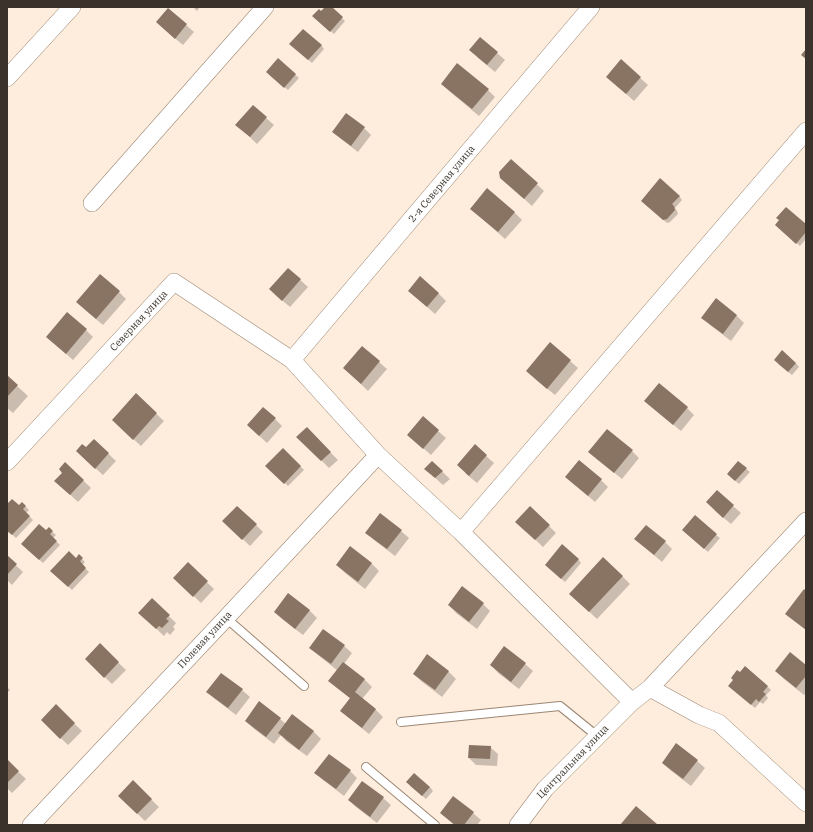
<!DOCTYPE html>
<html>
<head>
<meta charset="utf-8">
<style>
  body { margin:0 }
  #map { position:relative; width:813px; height:832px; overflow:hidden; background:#feecdc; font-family:"IBM Plex Serif",serif }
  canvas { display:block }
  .frame { position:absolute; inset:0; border:8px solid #3b332b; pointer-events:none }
</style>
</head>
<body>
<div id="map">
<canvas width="813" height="832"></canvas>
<div class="frame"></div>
</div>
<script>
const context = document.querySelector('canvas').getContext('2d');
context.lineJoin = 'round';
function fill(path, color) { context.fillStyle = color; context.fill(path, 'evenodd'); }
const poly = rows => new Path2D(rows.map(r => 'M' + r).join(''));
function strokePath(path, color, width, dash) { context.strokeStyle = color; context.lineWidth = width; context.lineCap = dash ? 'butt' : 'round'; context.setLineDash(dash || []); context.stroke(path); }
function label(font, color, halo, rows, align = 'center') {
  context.font = font + ' "IBM Plex Serif",serif'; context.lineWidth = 4; context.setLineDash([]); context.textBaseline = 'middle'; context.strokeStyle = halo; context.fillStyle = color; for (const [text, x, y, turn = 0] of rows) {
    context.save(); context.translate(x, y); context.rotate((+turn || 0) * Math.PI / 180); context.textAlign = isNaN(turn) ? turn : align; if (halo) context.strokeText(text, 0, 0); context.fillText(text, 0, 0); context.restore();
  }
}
const shadow = poly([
  [193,7,200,7,197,11],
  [326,7,330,7,345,21,334,34,317,19],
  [168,9,194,32,183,45,164,29],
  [480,38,505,60,495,72,477,57],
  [321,45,324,49,312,63,294,47],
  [278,59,299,78,288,90,270,75],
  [621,61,648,85,634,101,607,77],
  [442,84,488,90,495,97,479,116,449,91],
  [266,118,274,125,257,144,237,125],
  [364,128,371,135,358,152,341,139,333,132],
  [511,160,544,191,532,206,509,185],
  [679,196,682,200,675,208,677,211,678,214,670,222,667,223,645,204],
  [471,209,514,212,522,220,505,239,479,216],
  [806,225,806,239,800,246,780,229],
  [288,269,308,287,290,307,277,296],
  [409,291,438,293,446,301,435,314],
  [119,292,126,299,103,325,84,309],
  [716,300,737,316,744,323,731,341,710,325,703,317],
  [86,330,93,337,73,360,55,344],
  [362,347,387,369,368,391,344,368],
  [570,361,578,368,555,395,534,378],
  [796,363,799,367,792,375,778,364],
  [7,377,28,396,13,413,7,408],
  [136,395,164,421,141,446,120,427],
  [653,408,687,408,694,415,681,431],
  [423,418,446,438,431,455,416,442],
  [275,419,282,426,267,443,255,432],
  [307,429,338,460,329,468,298,437],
  [94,440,116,461,103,475,84,458,86,449],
  [475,446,494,463,477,483,465,473],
  [283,449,304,470,288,486,267,466],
  [632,451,639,458,622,479,597,459],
  [432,462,450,479,443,485,433,476],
  [738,462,750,472,739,484,728,474],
  [65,463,91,488,78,502,63,488,63,473],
  [566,477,601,480,608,487,595,502],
  [22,503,29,510,26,513,33,520,16,538,7,530,7,506,19,507],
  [733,506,741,513,731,524,714,510],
  [238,507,263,532,250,546,224,521],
  [530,507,556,533,543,547,517,522],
  [49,529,56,535,53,538,60,545,43,563,22,544,46,532],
  [401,531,409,538,395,556,374,540,367,532],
  [686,533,716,535,720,538,708,552],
  [635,539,665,542,672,549,662,562],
  [79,556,85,562,82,565,89,572,72,590,52,571,76,559],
  [7,557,23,572,12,585,7,580],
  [578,559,581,563,565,582,549,568],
  [371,563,379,571,365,589,345,573,337,565],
  [188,564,214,589,201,603,175,578],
  [622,576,630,584,597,619,578,601],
  [152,600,176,623,173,627,175,629,170,635,167,632,164,636,140,613],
  [483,604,490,611,477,629,456,613,449,605],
  [309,610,317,618,303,635,282,619,275,612],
  [324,630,344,646,352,653,344,664,364,679,372,687,362,699,375,709,383,717,369,734,349,718,341,711,351,699,337,688,330,681,338,671,318,655,310,648],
  [100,645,126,670,112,684,86,659],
  [428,656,449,672,456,679,442,697,421,681,414,674],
  [525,664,533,671,519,689,498,673,491,665],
  [806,666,806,693,804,695,784,679,776,671],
  [221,674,242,690,250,697,236,715,215,699,208,692],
  [767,686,771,690,766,695,768,698,763,704,760,702,755,708,733,689],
  [7,687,10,690,7,693],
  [259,703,280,719,286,724,313,731,321,739,307,756,286,741,281,735,274,744,253,728,246,721],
  [56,706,82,731,68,745,42,720],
  [490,747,498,754,497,766,476,765,469,758],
  [7,761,26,779,12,793,7,788],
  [697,761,705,768,691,786,670,770,663,763],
  [350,771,357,778,344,796,323,780,316,773],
  [133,782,159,807,145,821,119,796],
  [363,782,383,798,391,805,377,823,356,807,349,800],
  [410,786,430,787,433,791,426,799],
  [453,797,473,813,481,820,477,825,454,825,441,813]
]);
const building = poly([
  [325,7,332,7,343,17,330,32,312,16,319,9,321,11],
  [168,8,187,24,175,39,156,22],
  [303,29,322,45,308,60,289,44],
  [480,37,498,52,487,65,469,50],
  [806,49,806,59,801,55],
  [278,58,296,74,284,88,266,72],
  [621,59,641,77,626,94,606,77],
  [457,63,489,89,472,109,441,84],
  [253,105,267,117,250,137,235,125],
  [346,113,365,127,351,146,332,132],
  [511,159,538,183,524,199,500,178,499,172],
  [660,178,680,196,672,204,674,206,675,210,667,219,663,220,641,201],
  [487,188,515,212,498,232,470,209],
  [786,207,806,224,806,232,796,244,775,225,779,220,776,218],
  [288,268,301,279,282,301,269,289],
  [100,274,120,291,96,319,76,302],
  [420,276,439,293,427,307,408,291],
  [716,298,737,315,723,334,701,318],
  [67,312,87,329,66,354,46,337],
  [550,342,571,360,547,389,526,371],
  [362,346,380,361,361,384,343,368],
  [782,350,796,363,788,372,774,360],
  [7,375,18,385,7,397],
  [659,383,688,407,673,425,644,401],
  [136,393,157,413,133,440,112,420],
  [263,407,276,418,259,436,247,425],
  [423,416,439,430,423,449,407,435],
  [307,427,331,452,321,461,296,437],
  [607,429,633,450,614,473,588,452],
  [94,439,109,453,95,469,76,451,82,444,86,447],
  [475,444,487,455,469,476,457,465],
  [283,448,301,466,284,484,265,466],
  [579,460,602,479,588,496,565,477],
  [432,461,443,471,435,478,424,469],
  [738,461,747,468,735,481,727,474],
  [65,462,84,480,70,495,54,481,62,473,59,469],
  [717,490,734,505,723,518,706,502],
  [12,499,19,505,22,502,26,506,23,509,30,516,12,535,7,531,7,504],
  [237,506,257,524,242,540,222,521],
  [530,506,550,525,535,540,515,522],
  [380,513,402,530,387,549,365,533],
  [695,515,717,534,704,549,682,530],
  [39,524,46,530,49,527,53,531,50,534,57,541,39,560,21,544],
  [646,525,666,541,654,555,634,539],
  [562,544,579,559,561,579,545,565],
  [350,546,372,563,358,582,336,565],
  [69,551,76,558,79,554,83,558,80,561,86,568,68,587,50,571],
  [7,555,17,564,7,575],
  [603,557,623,576,589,612,569,594],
  [188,562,208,581,193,597,173,578],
  [462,586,484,603,469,622,448,605],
  [804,589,806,591,806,630,785,614],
  [288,593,310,610,295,629,274,612],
  [152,598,170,615,166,619,169,621,162,628,159,626,156,629,138,613],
  [323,629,345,645,331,664,309,648],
  [100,643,119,662,104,678,85,659],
  [504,646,526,663,511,682,490,665],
  [790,652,806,665,806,676,796,688,775,671],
  [427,654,449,671,435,690,413,674],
  [343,662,365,679,355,692,376,709,362,728,340,711,350,698,328,681],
  [745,666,768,686,763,692,766,694,759,702,756,699,751,705,728,686,733,680,731,678,737,670,740,672],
  [221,673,243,689,228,708,206,692],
  [259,701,281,718,266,737,245,721],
  [56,704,75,723,60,739,41,720],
  [292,714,314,731,299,750,278,733],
  [676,743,698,760,683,779,662,763],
  [469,745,491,746,490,759,468,758],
  [329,754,351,770,336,789,314,773],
  [7,759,19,771,7,783],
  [414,773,430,787,422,796,406,782],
  [133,780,152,799,137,814,118,796],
  [362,781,384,797,370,817,348,800],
  [453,796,474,812,464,825,455,825,440,813],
  [636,806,657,824,656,825,620,825]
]);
const service = poly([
  [226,618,304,686],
  [401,722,560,706,597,736],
  [366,767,435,825]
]);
const minor = poly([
  [7,78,72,7],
  [92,203,265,7],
  [292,360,591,7],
  [7,462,174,282,292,360,378,455,461,532,632,702],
  [461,532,806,131],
  [650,688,699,715,719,723,806,803],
  [31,825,226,618,378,455],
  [518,825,545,789,632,702,650,688,806,521]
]);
const streetNames = [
  ["2-я Северная улица",442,184,-50],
  ["Северная улица",139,321,-47],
  ["Полевая улица",205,640,-47],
  ["Центральная улица",573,762,-46]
];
fill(shadow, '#0003');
fill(building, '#897463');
strokePath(service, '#9b8774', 10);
strokePath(minor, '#9b8774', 18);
strokePath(service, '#fff', 8);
strokePath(minor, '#fff', 17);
label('10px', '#3b332b', '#fdfdfd', streetNames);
</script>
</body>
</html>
